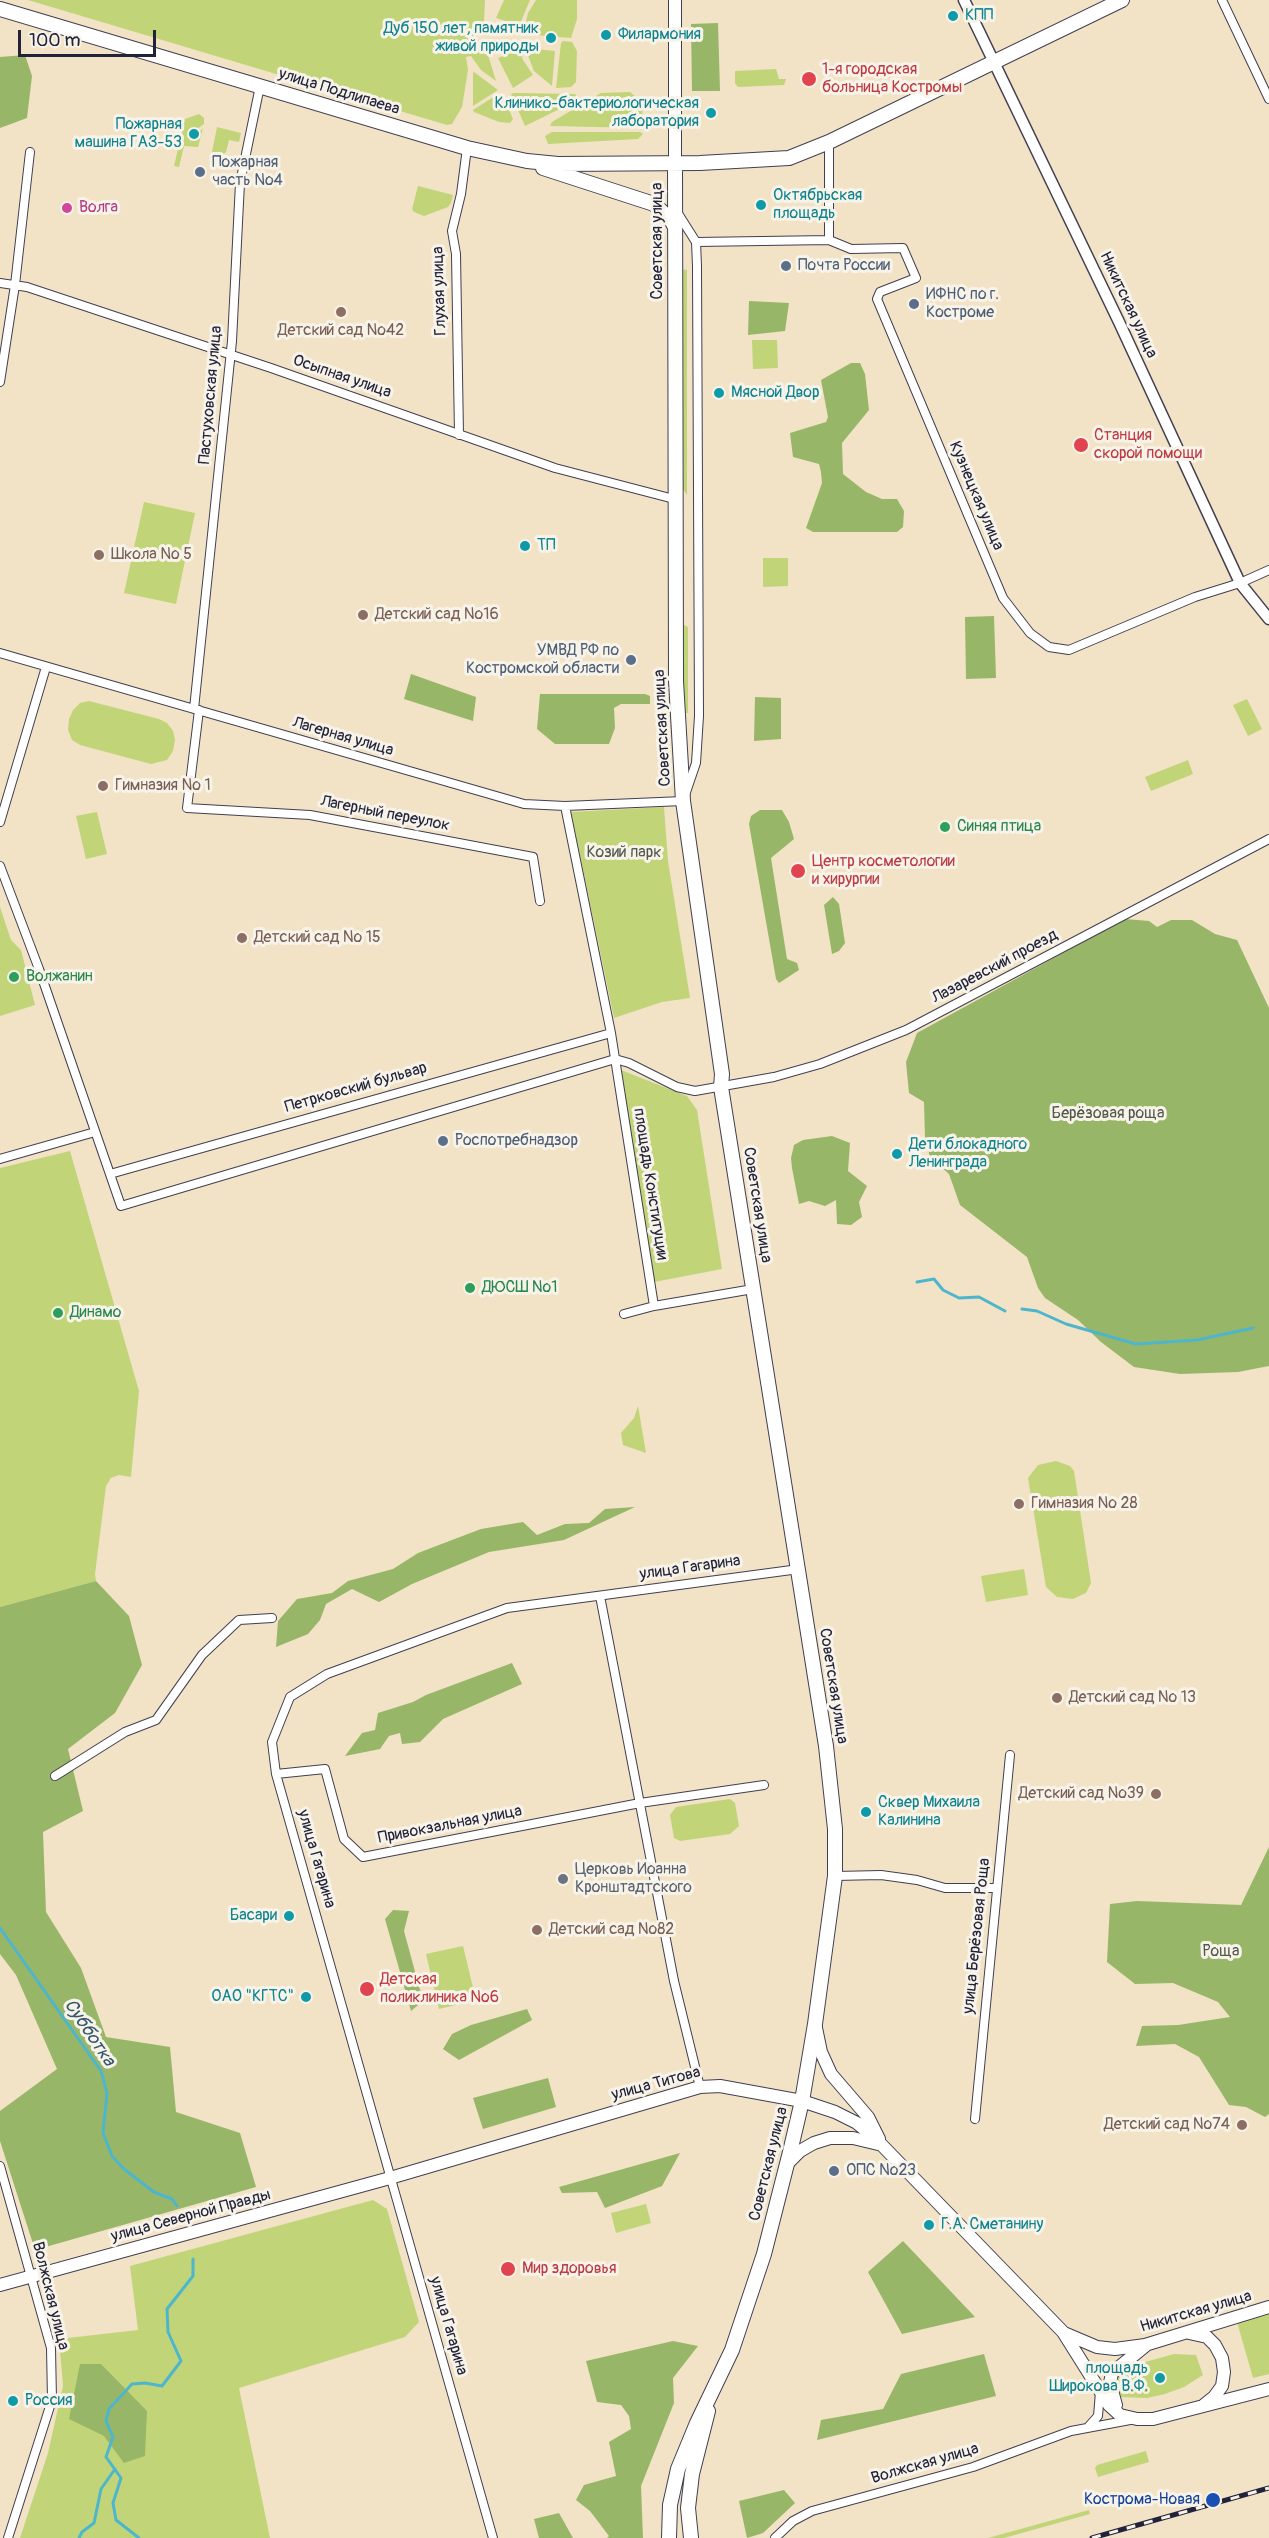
<!DOCTYPE html>
<html>
<head>
<meta charset="utf-8">
<style>
  body { margin:0 }
  #map { position:relative; width:1269px; height:2538px; overflow:hidden; background:#f2e2c6; font-family:Pangolin,sans-serif }
  canvas { display:block }
  .scale { position:absolute; left:18px; top:30px; width:138px; height:27px; box-sizing:border-box; border:3px solid #22223b; border-top:0; padding-left:8px; font-size:18px; line-height:21px; white-space:nowrap; color:#22223b; -webkit-text-stroke:4px #f7f3e8; paint-order:stroke }
</style>
</head>
<body>
<div id="map">
<canvas width="1269" height="2538"></canvas>
<div class="scale">100 m</div>
</div>
<script>
const context = document.querySelector('canvas').getContext('2d');
context.lineJoin = 'round';
function fill(path, color) { context.fillStyle = color; context.fill(path, 'evenodd'); }
const poly = rows => new Path2D(rows.map(r => 'M' + r).join(''));
function strokePath(path, color, width, dash) { context.strokeStyle = color; context.lineWidth = width; context.lineCap = dash ? 'butt' : 'round'; context.setLineDash(dash || []); context.stroke(path); }
function label(font, color, halo, rows, align = 'center') {
  context.font = font + ' Pangolin,sans-serif'; context.lineWidth = 6; context.setLineDash([]); context.textBaseline = 'middle'; context.strokeStyle = halo; context.fillStyle = color; for (const [text, x, y, turn = 0] of rows) {
    context.save(); context.translate(x, y); context.rotate((+turn || 0) * Math.PI / 180); context.textAlign = isNaN(turn) ? turn : align; if (halo) context.strokeText(text, 0, 0); context.fillText(text, 0, 0); context.restore();
  }
}
const green = poly([
  [28,0,485,0,484,22,476,33,476,42,482,53,488,55,496,81,481,70,471,56,466,57,468,70,462,107,452,124,447,125],
  [504,0,530,0,517,31,508,22,496,18],
  [536,0,577,0,577,19,571,38,523,34,528,13],
  [563,41,572,42,577,51,576,82,571,87,556,88,561,43],
  [516,45,519,45,523,60,533,75,513,88,498,58,512,52],
  [525,48,555,51,552,86,534,71],
  [776,69,779,79,786,79,784,85,738,87,735,83,735,71],
  [474,72,498,90,473,106,473,73],
  [630,92,642,102,643,125,640,128,550,126,552,122,601,93],
  [514,93,575,94,577,97,576,101,525,126,511,94],
  [498,94,503,96,513,119,510,123,499,122,474,112,473,110],
  [199,114,204,118,204,124,187,136,191,141,203,128,198,147,184,146,179,167,174,166,185,119],
  [217,127,241,133,239,142,229,140,226,152,222,155,212,152],
  [552,132,640,132,643,134,638,139,548,144,545,136],
  [418,186,453,195,451,203,448,207,424,216,414,212,412,209],
  [680,269,687,270,687,495,681,486],
  [752,340,777,340,778,368,753,369],
  [144,502,195,513,176,604,124,593],
  [763,558,788,558,788,586,763,587],
  [682,624,688,627,688,713,683,713],
  [1247,699,1262,729,1248,736,1233,705],
  [89,701,159,719,167,723,173,731,175,740,173,751,167,760,151,764,80,745,72,740,68,730,69,719,73,710,80,703],
  [1188,760,1193,774,1151,791,1145,777],
  [664,807,668,861,690,998,662,1002,614,1018,571,812],
  [97,812,107,854,86,859,76,816],
  [0,907,11,940,21,950,35,1005,0,1016],
  [621,1070,687,1096,697,1110,722,1269,654,1282],
  [70,1151,139,1391,131,1477,119,1475,111,1478,106,1486,95,1574,96,1581,0,1607,0,1168],
  [638,1406,646,1453,623,1445,621,1433,634,1418],
  [1056,1461,1070,1466,1074,1471,1091,1583,1086,1593,1073,1599,1057,1597,1046,1587,1028,1478,1038,1465],
  [1024,1569,1028,1595,986,1602,981,1576],
  [730,1799,735,1803,739,1826,730,1834,680,1841,674,1838,670,1815,676,1807],
  [463,1946,476,2000,439,2009,426,1954],
  [373,2200,387,2209,419,2322,405,2337,239,2388,270,2538,20,2538,48,2453,63,2386,59,2339,138,2330,130,2266],
  [646,2204,651,2223,616,2233,611,2213],
  [1269,2314,1269,2374,1253,2378,1237,2322],
  [1174,2354,1196,2355,1203,2375,1184,2387,1165,2394,1147,2398,1121,2397,1117,2377,1138,2364],
  [1146,2451,1149,2462,1098,2477,1095,2468,1097,2465],
  [1089,2510,1090,2514,1004,2538,988,2538]
]);
const forest = poly([
  [718,23,720,91,692,91,691,24],
  [25,55,32,76,27,118,0,128,0,57],
  [749,301,789,303,785,331,748,335],
  [851,363,860,363,865,374,869,410,842,443,843,474,866,492,882,499,897,499,904,511,903,527,897,532,813,532,806,528,822,483,821,472,819,464,793,457,790,433,826,422,828,417,821,380],
  [994,616,996,678,966,679,965,617],
  [411,674,476,697,473,721,404,699],
  [540,694,645,694,650,696,650,704,621,704,614,708,615,728,609,744,555,744,537,729],
  [755,697,781,698,781,739,754,741],
  [760,810,782,810,789,822,794,839,771,858,787,959,797,963,799,970,779,983,776,979,749,824,751,816],
  [833,897,839,904,845,943,839,951,832,954,824,905],
  [1125,919,1149,921,1157,927,1171,920,1192,920,1215,934,1237,940,1269,1008,1269,1366,1238,1372,1180,1374,1134,1367,1101,1342,1078,1320,1045,1298,1038,1288,1027,1257,960,1205,949,1174,930,1157,925,1138,924,1102,909,1093,906,1062,917,1033],
  [832,1136,850,1143,848,1171,867,1186,859,1202,862,1217,851,1225,837,1224,836,1200,825,1206,809,1201,799,1204,792,1168,791,1158,794,1145,803,1140],
  [635,1507,564,1540,489,1552,412,1584,379,1602,352,1589,326,1604,320,1620,308,1634,276,1647,278,1621,297,1599,332,1593,348,1581,393,1569,418,1553,481,1529,523,1522,537,1535,565,1524,589,1523,605,1509],
  [96,1581,129,1616,142,1665,115,1713,68,1749,83,1811,43,1832,46,1912,81,1968,106,2037,170,2047,176,2112,240,2133,256,2187,35,2250,0,2141,0,2111,57,2069,16,1975,0,1954,0,1607],
  [512,1663,522,1684,443,1719,420,1742,402,1744,400,1733,389,1736,380,1749,345,1756,362,1733,375,1730,378,1713,413,1702,426,1695],
  [1269,1847,1269,2114,1265,2117,1246,2107,1229,2105,1199,2057,1175,2044,1136,2046,1142,2026,1178,2025,1230,2017,1218,2002,1173,1983,1135,1984,1107,1962,1110,1904,1137,1901,1241,1905],
  [393,1910,409,1911,404,1931,423,2001,411,2011,385,1919],
  [527,2009,532,2020,459,2060,443,2049,452,2034,471,2025],
  [548,2078,556,2107,483,2129,473,2098],
  [680,2153,662,2186,605,2208,597,2192,562,2193,559,2187],
  [903,2241,975,2317,902,2334,868,2272],
  [673,2341,698,2346,673,2378,674,2403,641,2486,643,2538,607,2538,609,2536,590,2511,576,2500,584,2485,616,2476,609,2442,631,2429,629,2416,621,2405,597,2402,586,2361],
  [984,2354,996,2396,817,2440,821,2420,883,2409,901,2374],
  [80,2364,101,2364,147,2411,145,2456,124,2463,104,2436,69,2419],
  [784,2490,795,2503,763,2533,747,2538,739,2501],
  [559,2513,573,2538,539,2538,534,2519]
]);
const stream = poly([
  [917,1282,934,1279,943,1290,959,1298,979,1297,1005,1311],
  [1022,1309,1037,1311,1066,1324,1136,1344,1197,1340,1253,1328],
  [0,1928,101,2071,107,2093,103,2133,112,2156,124,2169,154,2192,172,2199,177,2206],
  [79,2538,82,2532,94,2523,101,2489,115,2469],
  [139,2538,116,2520,113,2503,121,2478,106,2457,113,2437,106,2421,109,2409,132,2384,145,2383,162,2386,181,2361,168,2332,167,2309,193,2276,193,2259]
]);
const minor = poly([
  [1222,0,1269,99],
  [829,240,851,249,903,248,916,278,880,292,877,299,1003,598,1030,633,1049,647,1069,650,1195,597,1240,583,1269,570],
  [829,240,829,142],
  [696,242,829,240],
  [0,283,27,287,271,368,555,468,674,499],
  [0,382,15,285,30,152],
  [459,435,456,254,452,231,461,194,467,148],
  [0,653,524,804,565,806,683,801,696,763,699,716,697,266,696,242,677,212],
  [194,709,232,341,240,183,260,86],
  [199,710,187,808,310,815,533,857,540,901],
  [565,806,611,1033,654,1306,753,1289],
  [0,822,46,667],
  [0,866,39,969,121,1206,615,1059,629,1063,677,1087,695,1091,774,1077,820,1064,906,1030,1269,839],
  [0,1159,95,1132],
  [110,1174,611,1033],
  [624,1314,654,1306],
  [600,1596,674,1981,700,2087],
  [276,1774,325,1769,344,1839,363,1857,640,1803,764,1785],
  [55,1776,125,1732,156,1720,202,1655,239,1620,272,1618],
  [835,1876,881,1875,917,1880,945,1888,997,1888],
  [975,2119,1010,1755],
  [0,2166,51,2348,52,2400,8,2538],
  [1089,2426,1098,2416,1100,2392],
  [493,2538,276,1774,272,1742,290,1697,327,1674,507,1608,799,1569],
  [775,2538,793,2521,812,2511,973,2467,1071,2431,1130,2420]
]);
const tertiary = poly([
  [964,0,1119,322,1240,583,1269,619]
]);
const secondary = poly([
  [675,162,675,0],
  [816,2028,821,2052,831,2074,868,2117,879,2139],
  [787,2164,800,2151,814,2143,830,2138,853,2138,878,2144],
  [0,2285,390,2178,700,2087,720,2086,802,2101,835,2112,857,2123,874,2137,1063,2332,1109,2405,1120,2415,1137,2419,1153,2419,1269,2389],
  [1064,2333,1097,2347,1115,2349,1145,2345,1269,2307],
  [1189,2333,1207,2337,1215,2345,1222,2358,1224,2372,1222,2386,1214,2397,1204,2405],
  [1116,2405,1110,2383,1112,2373,1145,2346]
]);
const primary = poly([
  [0,9,467,148,527,161,558,164,700,163,789,158,829,142,1122,0],
  [543,168,654,204,671,220,675,227],
  [669,2538,670,2505,678,2469,697,2423,732,2350,764,2254,790,2152,802,2101,815,2024,835,1876,835,1829,826,1746,721,1087,722,1074,683,801,676,681,675,162],
  [691,2538,688,2508,692,2474,708,2411]
]);
const rail = poly([
  [1092,2538,1269,2488]
]);
const markers = [
  [953,16,6,"#0f9aa8"],
  [606,35,6,"#0f9aa8"],
  [551,38,6,"#0f9aa8"],
  [809,79,8,"#e0444e"],
  [711,113,6,"#0f9aa8"],
  [194,134,6,"#0f9aa8"],
  [200,172,6,"#5c6f8a"],
  [761,205,6,"#0f9aa8"],
  [67,208,6,"#d1479c"],
  [786,266,6,"#5c6f8a"],
  [914,304,6,"#5c6f8a"],
  [341,312,6,"#8d6e63"],
  [719,393,6,"#0f9aa8"],
  [1081,445,8,"#e0444e"],
  [525,546,6,"#0f9aa8"],
  [99,555,6,"#8d6e63"],
  [363,615,6,"#8d6e63"],
  [631,660,6,"#5c6f8a"],
  [103,786,6,"#8d6e63"],
  [945,827,6,"#2e9e5b"],
  [798,871,8,"#e0444e"],
  [242,938,6,"#8d6e63"],
  [14,977,6,"#2e9e5b"],
  [443,1141,6,"#5c6f8a"],
  [897,1154,6,"#0f9aa8"],
  [470,1288,6,"#2e9e5b"],
  [58,1313,6,"#2e9e5b"],
  [1019,1504,6,"#8d6e63"],
  [1057,1698,6,"#8d6e63"],
  [1156,1794,6,"#8d6e63"],
  [866,1812,6,"#0f9aa8"],
  [563,1879,6,"#6b7280"],
  [289,1916,6,"#0f9aa8"],
  [537,1930,6,"#8d6e63"],
  [367,1989,8,"#e0444e"],
  [306,1997,6,"#0f9aa8"],
  [1242,2125,6,"#8d6e63"],
  [834,2171,6,"#5c6f8a"],
  [929,2225,6,"#0f9aa8"],
  [508,2269,8,"#e0444e"],
  [1160,2378,6,"#0f9aa8"],
  [13,2401,6,"#0f9aa8"],
  [1213,2500,8,"#1a4fb4"]
];
const cultureNames = [
  ["КПП",965,16],
  ["Дуб 150 лет, памятник",539,29,"right"],
  ["живой природы",539,47,"right"],
  ["Филармония",618,35],
  ["Клинико-бактериологическая",699,104,"right"],
  ["лаборатория",699,122,"right"],
  ["Пожарная",182,125,"right"],
  ["машина ГАЗ-53",182,143,"right"],
  ["Октябрьская",773,196],
  ["площадь",773,214],
  ["Мясной Двор",731,393],
  ["ТП",537,546],
  ["Дети блокадного",909,1145],
  ["Ленинграда",909,1163],
  ["Сквер Михаила",878,1803],
  ["Калинина",878,1821],
  ["Басари",277,1916,"right"],
  ["ОАО \"КГТС\"",294,1997,"right"],
  ["Г.А. Сметанину",941,2225],
  ["площадь",1148,2369,"right"],
  ["Широкова В.Ф.",1148,2387,"right"],
  ["Россия",25,2401]
];
const healthNames = [
  ["1-я городская",822,70],
  ["больница Костромы",822,88],
  ["Станция",1094,436],
  ["скорой помощи",1094,454],
  ["Центр косметологии",812,862],
  ["и хирургии",812,880],
  ["Детская",380,1980],
  ["поликлиника №6",380,1998],
  ["Мир здоровья",522,2269]
];
const streetNames = [
  ["улица Подлипаева",339,92,17],
  ["Советская улица",658,241,-90],
  ["Глухая улица",440,291,-92],
  ["Никитская улица",1128,305,65],
  ["Осыпная улица",342,377,19],
  ["Пастуховская улица",211,395,-85],
  ["Кузнецкая улица",976,496,67],
  ["Советская улица",663,728,-93],
  ["Лагерная улица",343,737,16],
  ["Лагерный переулок",385,814,11],
  ["Лазаревский проезд",995,967,-28],
  ["Петрковский бульвар",356,1088,-16],
  ["площадь Конституции",650,1184,81],
  ["Советская улица",757,1205,81],
  ["улица Гагарина",690,1568,-8],
  ["Советская улица",833,1686,81],
  ["Привокзальная улица",450,1825,-11],
  ["улица Гагарина",316,1859,74],
  ["улица Берёзовая Роща",977,1936,-84],
  ["улица Титова",656,2084,-15],
  ["Советская улица",769,2164,-76],
  ["улица Северной Правды",191,2216,-15],
  ["Волжская улица",50,2296,76],
  ["Никитская улица",1196,2312,-16],
  ["улица Гагарина",448,2326,74],
  ["Волжская улица",925,2464,-16]
];
const serviceNames = [
  ["Пожарная",212,163],
  ["часть №4",212,181],
  ["Почта России",798,266],
  ["ИФНС по г.",926,295],
  ["Костроме",926,313],
  ["УМВД РФ по",619,651,"right"],
  ["Костромской области",619,669,"right"],
  ["Роспотребнадзор",455,1141],
  ["ОПС №23",846,2171]
];
const hotelNames = [
  ["Волга",79,208]
];
const educationNames = [
  ["Детский сад №42",341,331,"center"],
  ["Школа № 5",111,555],
  ["Детский сад №16",375,615],
  ["Гимназия № 1",115,786],
  ["Детский сад № 15",254,938],
  ["Гимназия № 28",1031,1504],
  ["Детский сад № 13",1069,1698],
  ["Детский сад №39",1144,1794,"right"],
  ["Детский сад №82",549,1930],
  ["Детский сад №74",1230,2125,"right"]
];
const leisureNames = [
  ["Синяя птица",957,827],
  ["Волжанин",26,977],
  ["ДЮСШ №1",482,1288],
  ["Динамо",70,1313]
];
const parkNames = [
  ["Козий парк",624,853],
  ["Берёзовая роща",1108,1114],
  ["Роща",1221,1952]
];
const worshipNames = [
  ["Церковь Иоанна",575,1870],
  ["Кронштадтского",575,1888]
];
const transitNames = [
  ["Кострома-Новая",1200,2500]
];
const waterNames = [
  ["Субботка",89,2033,56]
];
fill(green, '#c1d578');
fill(forest, '#98b668');
strokePath(stream, '#4eb6cc', 3);
strokePath(minor, '#413f50', 10);
strokePath(tertiary, '#413f50', 13);
strokePath(secondary, '#413f50', 14);
strokePath(primary, '#413f50', 16);
strokePath(minor, '#fff', 8);
strokePath(tertiary, '#fff', 10);
strokePath(secondary, '#fff', 12);
strokePath(primary, '#fff', 14);
strokePath(rail, '#22223b', 5);
strokePath(rail, '#f7f3e8', 3, [9]);
for (const [x, y, r, color] of markers) { const dot = new Path2D(); dot.arc(x, y, r, 0, 2 * Math.PI); context.fillStyle = color; context.fill(dot); strokePath(dot, '#f7f3e8', 2); }
label('16px', '#0d838f', '#f7f3e8', cultureNames, 'left');
label('16px', '#be3a42', '#f7f3e8', healthNames, 'left');
label('16px', '#22223b', '#f7f3e8', streetNames);
label('16px', '#4e5e75', '#f7f3e8', serviceNames, 'left');
label('16px', '#b23c85', '#f7f3e8', hotelNames, 'left');
label('16px', '#785e54', '#f7f3e8', educationNames, 'left');
label('16px', '#27864d', '#f7f3e8', leisureNames, 'left');
label('16px', '#52584d', '#f7f3e8', parkNames);
label('16px', '#5b616d', '#f7f3e8', worshipNames, 'left');
label('16px', '#164399', '#f7f3e8', transitNames, 'right');
label('italic 18px', '#31566e', '#f7f3e8', waterNames);
</script>
</body>
</html>
